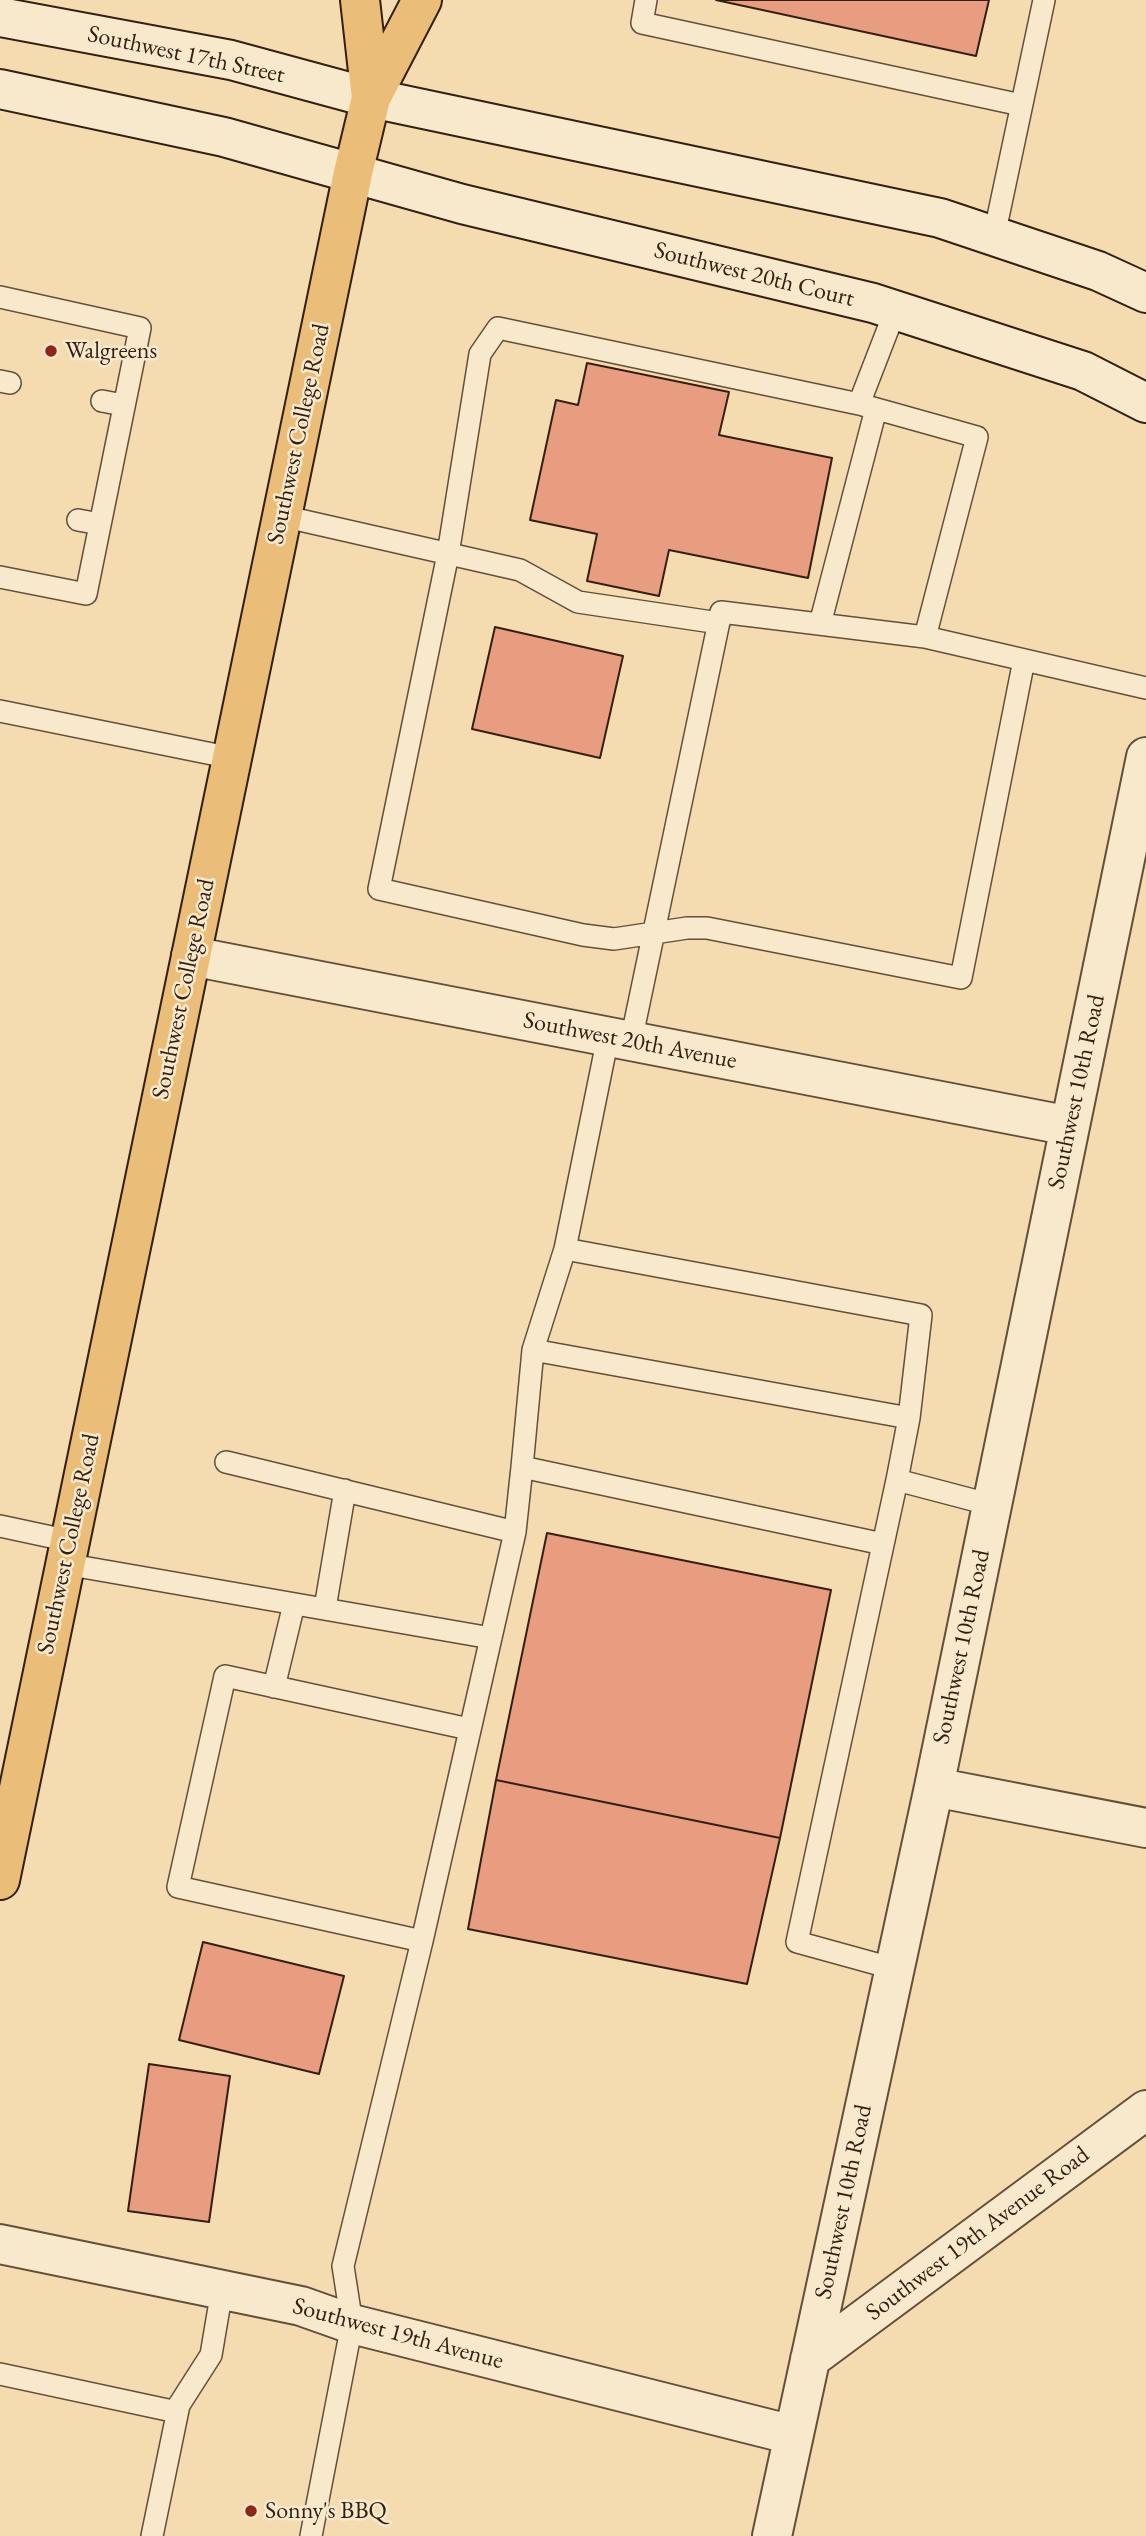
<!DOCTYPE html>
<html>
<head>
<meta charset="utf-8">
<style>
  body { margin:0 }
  canvas { display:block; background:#f4dcb0 }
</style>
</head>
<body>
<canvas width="1146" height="2536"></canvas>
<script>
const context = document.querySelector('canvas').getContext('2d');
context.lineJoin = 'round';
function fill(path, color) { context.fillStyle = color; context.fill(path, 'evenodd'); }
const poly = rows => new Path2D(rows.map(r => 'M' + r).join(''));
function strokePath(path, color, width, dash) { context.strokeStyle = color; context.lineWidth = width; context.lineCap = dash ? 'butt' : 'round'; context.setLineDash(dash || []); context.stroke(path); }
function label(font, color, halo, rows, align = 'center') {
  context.font = font + ' "EB Garamond",serif'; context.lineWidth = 5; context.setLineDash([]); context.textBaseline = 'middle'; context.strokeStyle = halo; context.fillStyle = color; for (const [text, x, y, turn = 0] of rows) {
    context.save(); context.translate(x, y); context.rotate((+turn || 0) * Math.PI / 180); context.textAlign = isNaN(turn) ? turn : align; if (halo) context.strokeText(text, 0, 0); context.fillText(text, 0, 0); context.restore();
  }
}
const building = poly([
  [716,0,989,0,976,56,716,0],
  [587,363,729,392,719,435,832,458,808,578,669,550,659,596,587,581,597,534,530,520,556,400,578,405,587,363],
  [495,627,623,656,600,758,472,729,495,627],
  [547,1533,831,1590,780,1838,496,1780,547,1533],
  [496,1780,780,1838,747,1984,468,1929,496,1780],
  [203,1942,344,1976,319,2074,179,2040,203,1942],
  [149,2064,230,2076,209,2222,128,2211,149,2064]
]);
const lane = poly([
  [646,0,642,23,1021,105],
  [994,236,1044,0],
  [0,297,140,328,86,594,0,577],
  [895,311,859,404,977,437,925,637,1146,688],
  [0,381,10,383],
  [102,401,123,405],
  [859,404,498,328,480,354,448,554,379,889,583,935,614,939,687,928,707,928,961,978,1024,660],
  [282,516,520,570,578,602,719,623],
  [78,520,100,524],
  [820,624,876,409],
  [0,711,232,758],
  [631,1041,721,612,925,637],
  [565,1249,608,1037],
  [533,1350,565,1249,921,1315,909,1418],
  [226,1462,515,1532],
  [0,1526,70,1541],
  [883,1544,522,1467,533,1350,909,1418,897,1480],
  [65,1564,491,1638],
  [325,1608,345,1490],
  [274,1687,294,1604],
  [469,1729,225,1676,178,1887,422,1941,515,1532,522,1467],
  [895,1969,797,1942,897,1480,992,1505],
  [0,2374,177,2412],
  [152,2536,179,2405,211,2355,222,2290],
  [311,2536,352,2324,343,2266,422,1941]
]);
const street = poly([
  [191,956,1070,1126],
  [934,1787,1146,1828],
  [0,2244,301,2306,352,2324,793,2435],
  [810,2359,1146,2110],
  [772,2536,934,1787,1146,757]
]);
const secondary = poly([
  [0,17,231,60,371,98,940,218,1098,271,1146,293],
  [0,89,224,137,462,204,873,303,1083,371,1146,403]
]);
const primary = poly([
  [360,0,371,98],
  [0,1880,353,173,371,98,422,0]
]);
const markers = [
  [51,351,7,"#8f2418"],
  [251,2511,7,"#8f2418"]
];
const streetNames = [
  ["Southwest 17th Street",186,55,12],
  ["Southwest 20th Court",754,275,14],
  ["Southwest College Road",299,434,-78],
  ["Southwest College Road",184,989,-78],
  ["Southwest 20th Avenue",630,1041,11],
  ["Southwest 10th Road",1077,1092,-78],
  ["Southwest College Road",69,1544,-78],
  ["Southwest 10th Road",962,1647,-78],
  ["Southwest 10th Road",844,2202,-78],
  ["Southwest 19th Avenue Road",978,2234,-37],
  ["Southwest 19th Avenue",398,2334,15]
];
const poiNames = [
  ["Walgreens",65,351],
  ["Sonny's BBQ",265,2511]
];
fill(building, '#e89c80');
strokePath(building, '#332012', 2);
strokePath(lane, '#634f3a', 24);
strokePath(street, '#634f3a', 42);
strokePath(secondary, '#332012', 42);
strokePath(primary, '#332012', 42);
strokePath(lane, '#f8e8cc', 21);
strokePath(street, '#f8e8cc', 38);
strokePath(secondary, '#f8e8cc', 38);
strokePath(primary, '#eabe78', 38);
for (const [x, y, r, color] of markers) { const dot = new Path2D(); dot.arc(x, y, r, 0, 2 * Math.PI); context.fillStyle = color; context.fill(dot); strokePath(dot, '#f8e8cc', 2.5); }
label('24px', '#332012', '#f8e8cc', streetNames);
label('24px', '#332012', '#f8e8cc', poiNames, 'left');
</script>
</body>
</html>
